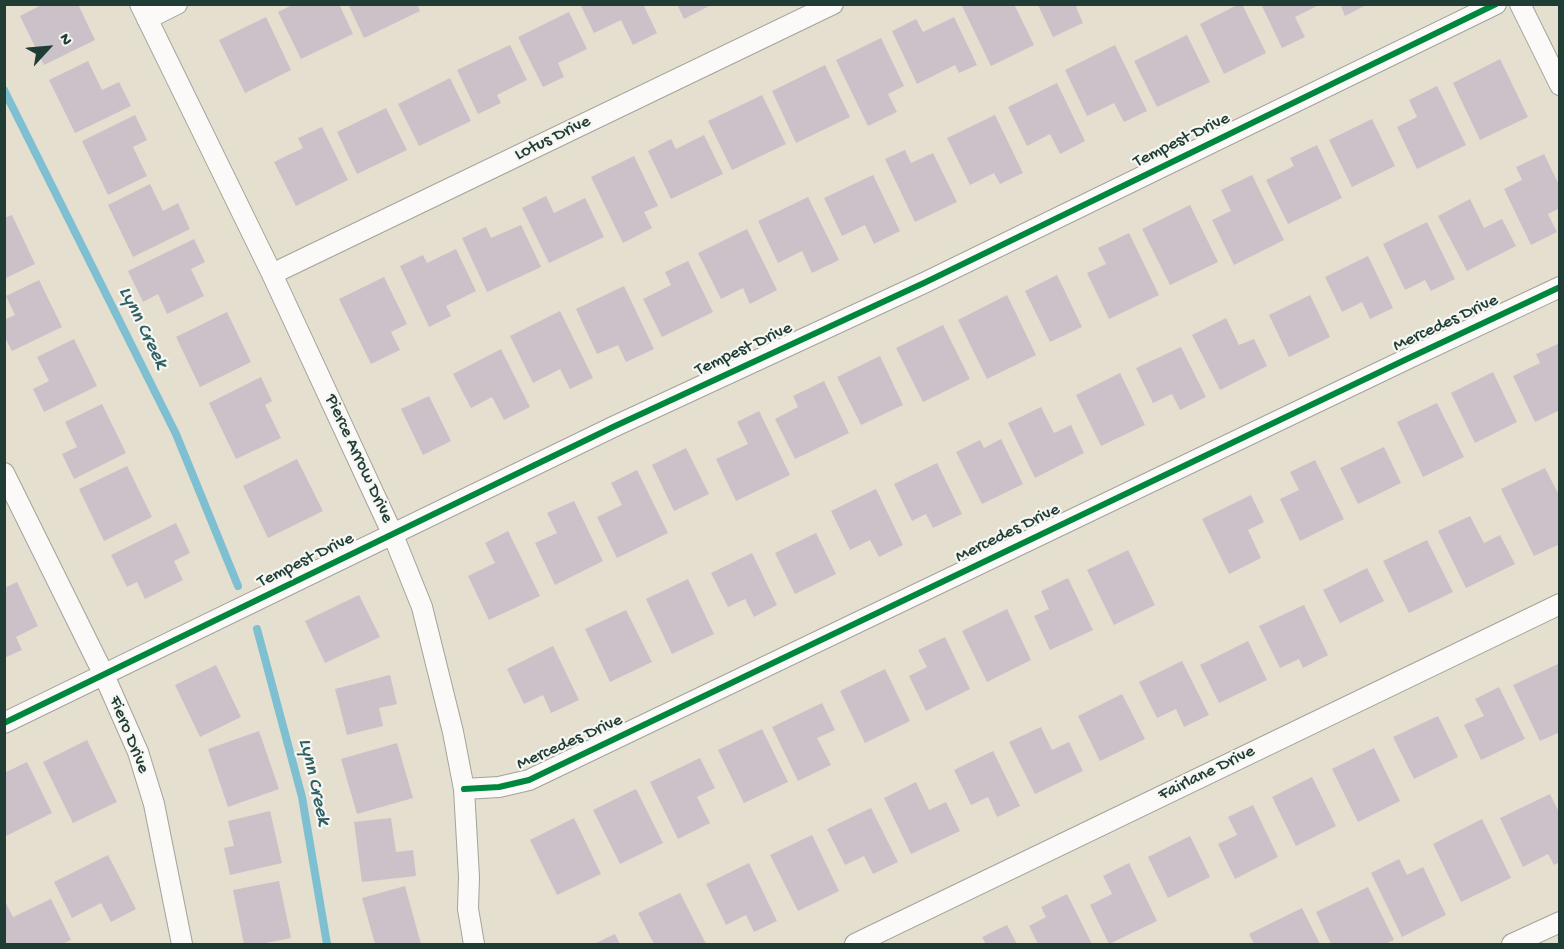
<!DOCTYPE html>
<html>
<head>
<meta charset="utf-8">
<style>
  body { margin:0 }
  #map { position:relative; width:1564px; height:949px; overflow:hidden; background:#e4dfcf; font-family:"Gochi Hand",sans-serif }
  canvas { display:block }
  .frame { position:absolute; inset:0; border:6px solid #1f3d34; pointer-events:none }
  .north { position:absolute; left:18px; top:18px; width:60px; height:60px; -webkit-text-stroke:4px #f6f6f2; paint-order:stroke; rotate:64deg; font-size:16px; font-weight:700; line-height:24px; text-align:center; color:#1f3d34 }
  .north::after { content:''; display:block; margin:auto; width:21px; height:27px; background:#1f3d34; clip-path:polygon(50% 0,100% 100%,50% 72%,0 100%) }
</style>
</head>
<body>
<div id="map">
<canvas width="1564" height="949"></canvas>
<div class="frame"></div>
<div class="north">N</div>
</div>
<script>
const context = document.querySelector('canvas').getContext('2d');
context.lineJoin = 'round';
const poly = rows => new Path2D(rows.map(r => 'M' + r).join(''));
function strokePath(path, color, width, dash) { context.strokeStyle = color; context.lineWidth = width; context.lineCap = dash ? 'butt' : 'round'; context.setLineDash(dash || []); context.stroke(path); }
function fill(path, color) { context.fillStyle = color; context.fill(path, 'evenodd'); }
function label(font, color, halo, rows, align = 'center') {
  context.font = font + ' "Gochi Hand",sans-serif'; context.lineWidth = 4.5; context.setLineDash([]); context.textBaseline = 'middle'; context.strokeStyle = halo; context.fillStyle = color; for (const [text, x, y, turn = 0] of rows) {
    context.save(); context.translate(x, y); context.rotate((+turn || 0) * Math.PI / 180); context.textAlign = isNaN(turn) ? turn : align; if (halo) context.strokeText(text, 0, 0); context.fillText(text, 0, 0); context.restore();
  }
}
const stream = poly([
  [4,90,176,434,238,586],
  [257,629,302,797,327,944]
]);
const building = poly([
  [43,4,78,4,95,40,44,65,20,16],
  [294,4,339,4,353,34,301,59,278,12],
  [348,4,417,4,420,11,364,38],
  [580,4,643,4,657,33,633,45,621,20,594,33],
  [677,4,713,4,684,19],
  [961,4,1014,4,1034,45,991,66],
  [1239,4,1242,4,1266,53,1224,74,1200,24],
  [1261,4,1321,4,1295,17,1305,37,1282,48],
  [1340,4,1368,4,1345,16],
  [1038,5,1080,5,1076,7,1083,23,1053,37],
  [569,12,587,49,558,63,564,77,543,87,518,37],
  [266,17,291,70,245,93,219,40],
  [954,17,977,65,959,73,955,65,917,84,892,31,916,19,923,32],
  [1187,35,1210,82,1157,107,1134,61],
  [881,38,904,86,888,94,897,112,868,126,836,60],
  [510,45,527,80,497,95,501,103,478,114,457,70],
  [1115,45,1147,111,1124,122,1114,103,1087,116,1065,70],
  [1500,59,1528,117,1480,140,1453,83],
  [88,61,102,90,119,82,131,106,75,133,49,80],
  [825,65,850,117,796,143,772,91],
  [450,78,471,121,419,146,398,104],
  [1057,83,1085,141,1060,154,1050,134,1027,146,1008,107],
  [1437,86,1466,145,1417,169,1397,127,1417,117,1409,100],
  [762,95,786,144,732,170,708,121],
  [386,108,407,150,357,174,337,132],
  [135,115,147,140,133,147,147,176,108,195,82,141],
  [995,115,1023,173,1000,184,994,173,970,185,947,138],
  [1372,119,1395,166,1352,187,1329,140],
  [322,127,348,180,296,206,274,162,303,148,298,138],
  [704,135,723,174,671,199,648,151,671,139,676,149],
  [1317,145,1342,198,1288,224,1266,180,1294,166,1290,158],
  [905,150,911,163,933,153,957,202,915,222,885,159],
  [1544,154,1560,187,1560,208,1548,214,1557,232,1531,245,1504,189,1522,180,1516,167],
  [634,156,658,206,644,212,652,228,623,243,591,177],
  [873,175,900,231,874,244,865,225,842,236,824,198],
  [1252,175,1284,240,1234,265,1212,220,1231,211,1221,190],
  [150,184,163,211,178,203,190,229,133,257,108,205],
  [546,196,554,213,585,198,604,237,549,263,522,208],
  [808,197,839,260,812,273,802,251,778,263,758,221],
  [1470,199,1484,228,1502,219,1516,246,1467,271,1438,216],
  [1190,205,1218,262,1170,285,1142,229],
  [12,215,35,264,4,279,4,218],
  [1427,222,1455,279,1431,291,1425,280,1405,290,1383,244],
  [521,225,541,267,487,292,462,238,486,227,491,238],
  [747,229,777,290,750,304,743,288,721,299,698,253],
  [1129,233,1159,295,1109,319,1087,273,1106,264,1098,248],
  [194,239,205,262,191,269,204,296,167,314,158,294,143,302,128,271],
  [456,249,476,291,446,306,451,316,429,327,400,266,423,255,427,263],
  [1368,256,1393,308,1370,319,1362,302,1342,312,1325,277],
  [688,261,713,312,662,337,643,299,671,285,665,272],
  [1057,275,1082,327,1050,342,1025,291],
  [384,277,407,324,391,332,400,350,371,364,339,299],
  [39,280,62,327,12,351,4,336,4,320,15,315,6,296],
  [624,286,654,349,626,362,618,345,597,354,576,309],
  [1007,295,1036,355,987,379,958,320],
  [1310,295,1330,337,1289,357,1269,315],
  [560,311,593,378,570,389,560,369,533,383,510,336],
  [227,312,251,362,200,387,176,337],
  [1226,318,1239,345,1254,339,1267,366,1220,390,1192,335],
  [943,325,970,379,923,402,896,348],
  [74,339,97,386,44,412,33,389,49,381,37,357],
  [1560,343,1560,410,1535,422,1513,376,1540,363,1536,354],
  [1181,347,1206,397,1180,410,1172,394,1153,403,1136,368],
  [501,349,530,407,504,420,492,397,471,408,453,374],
  [880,356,903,405,861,425,837,377],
  [1493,372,1517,422,1475,443,1451,393],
  [1120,373,1145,425,1101,446,1076,395],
  [261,377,272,401,265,405,281,438,236,459,209,403],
  [824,381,849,433,795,459,775,419,798,407,793,396],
  [429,396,451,441,423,455,401,409],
  [1437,403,1464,457,1423,477,1397,422],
  [102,404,126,453,74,479,62,454,77,447,65,422],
  [1041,407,1054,433,1071,425,1084,453,1035,478,1008,423],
  [759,411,790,475,736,501,716,459,748,444,737,422],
  [1001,439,1023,484,982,504,956,452,980,440,984,448],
  [1384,447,1401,483,1358,504,1340,468],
  [686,448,709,494,674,511,652,465],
  [297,459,323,511,268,538,243,486],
  [1315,460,1344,519,1300,541,1280,499,1299,490,1290,472],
  [937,463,962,514,933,528,926,514,912,521,894,484],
  [127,466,152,517,104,541,79,489],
  [1545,468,1560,497,1560,544,1534,556,1501,489],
  [637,470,668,533,617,558,597,517,622,505,611,483],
  [876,489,903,545,879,557,870,540,850,550,831,511],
  [1251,495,1264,522,1248,530,1261,558,1229,574,1202,519],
  [574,501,603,561,555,585,535,543,557,533,547,513],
  [1470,516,1484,543,1500,535,1515,564,1466,588,1438,531],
  [176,523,190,553,174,561,183,580,145,599,137,582,127,587,111,555],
  [508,531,540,596,489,620,468,576,495,563,485,543],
  [816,533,836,574,795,594,775,553],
  [1427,540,1453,592,1409,613,1383,561],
  [1128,550,1155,605,1114,625,1087,570],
  [752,553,777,605,754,617,745,599,728,607,711,573],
  [1367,568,1384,601,1340,623,1323,590],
  [1068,578,1093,630,1050,650,1034,616,1049,609,1041,591],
  [688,579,714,634,672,654,646,599],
  [17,582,38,626,16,637,22,650,4,658,4,588],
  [359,595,380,637,325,663,305,621],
  [1304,605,1328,655,1303,668,1299,659,1280,668,1259,626],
  [1007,609,1031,660,987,682,962,631],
  [626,610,652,662,610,682,585,629],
  [945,637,970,689,926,711,909,676,927,667,918,650],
  [1248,641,1267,680,1219,703,1200,665],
  [553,646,579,700,551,713,543,695,524,704,507,669],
  [1182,661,1209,715,1184,727,1176,709,1157,718,1139,682],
  [1560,663,1560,732,1540,741,1513,685],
  [216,665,241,717,200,737,175,685],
  [885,669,910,721,865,743,840,691],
  [390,675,397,704,379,708,383,726,347,735,335,689],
  [1499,687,1525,739,1481,760,1464,725,1484,716,1475,699],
  [1122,694,1145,739,1100,761,1078,716],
  [822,703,835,730,817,738,831,765,798,781,772,727],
  [1438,716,1458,757,1414,779,1393,737],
  [1041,727,1052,750,1069,742,1083,771,1035,794,1009,742],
  [762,729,788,782,744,803,718,750],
  [259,731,279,789,228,807,208,749],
  [87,740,117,802,73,823,43,762],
  [397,743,413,798,357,814,341,759],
  [1374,748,1400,801,1358,822,1332,769],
  [993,751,1020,806,997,817,988,797,971,805,954,770],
  [700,758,715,788,697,797,710,823,678,839,650,782],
  [27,762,52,813,4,837,4,773],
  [1312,777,1336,826,1296,846,1272,797],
  [916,782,929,810,946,802,960,831,911,854,884,798],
  [636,789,663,843,620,864,593,810],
  [1550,794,1560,814,1560,862,1554,865,1548,854,1523,867,1500,818],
  [1253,805,1278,857,1235,879,1218,844,1237,835,1228,817],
  [871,808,898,862,873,874,864,856,845,865,827,829],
  [270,811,282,863,230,875,224,848,234,846,228,821],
  [391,818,396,852,413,850,416,876,362,882,354,822],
  [574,818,601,874,557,895,530,840],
  [1482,819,1511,878,1461,902,1433,844],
  [812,835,839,891,798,911,770,855],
  [1190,836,1210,877,1168,898,1148,857],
  [108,855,136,909,111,922,101,903,72,918,54,882],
  [1399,859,1407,875,1423,867,1446,915,1402,937,1371,873],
  [749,863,777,921,754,932,746,915,726,925,706,884],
  [1129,863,1157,921,1109,944,1090,905,1112,894,1103,876],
  [279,881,291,938,261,944,244,944,233,890],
  [405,886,421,944,375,944,362,898],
  [1368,887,1394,940,1385,944,1331,944,1316,912],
  [680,893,706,944,654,944,638,913],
  [1067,894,1092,944,1038,944,1029,926,1046,917,1041,907],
  [4,899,13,917,51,899,71,940,62,944,4,944],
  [1302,908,1320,944,1254,944,1249,934],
  [1007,925,1017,944,986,944,982,937],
  [615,934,620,944,594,944]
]);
const minor = poly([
  [140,4,272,274,393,535,422,607,453,732,464,789,469,877,468,909,474,944],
  [1520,4,1560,85],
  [147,19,177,4],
  [272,274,833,4],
  [4,473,104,675,138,752,154,804,182,944],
  [4,723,613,427,926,282,1496,4],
  [464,789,499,787,529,780,1409,358,1560,287],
  [855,944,1560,604],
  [1512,944,1560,922]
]);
const cycleway = poly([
  [4,723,613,427,926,282,1496,4],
  [464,789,499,787,529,780,1409,358,1560,287]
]);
const streetNames = [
  ["Lotus Drive",553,139,-26],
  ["Tempest Drive",1182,141,-26],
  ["Mercedes Drive",1446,324,-25],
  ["Tempest Drive",744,350,-25],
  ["Pierce Arrow Drive",358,459,65],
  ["Mercedes Drive",1008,534,-26],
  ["Tempest Drive",306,561,-26],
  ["Fiero Drive",128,735,68],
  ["Mercedes Drive",570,743,-24],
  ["Fairlane Drive",1207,774,-26]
];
const waterNames = [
  ["Lynn Creek",142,328,64],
  ["Lynn Creek",313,782,77]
];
strokePath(stream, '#7ec0d1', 8);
fill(building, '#cbc2c9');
strokePath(minor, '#a2a399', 22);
strokePath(minor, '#fbfaf8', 20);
strokePath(cycleway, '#00873e', 6);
label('18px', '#1f3d34', '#f6f6f2', streetNames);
label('italic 20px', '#2f6063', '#f6f6f2', waterNames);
</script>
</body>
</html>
